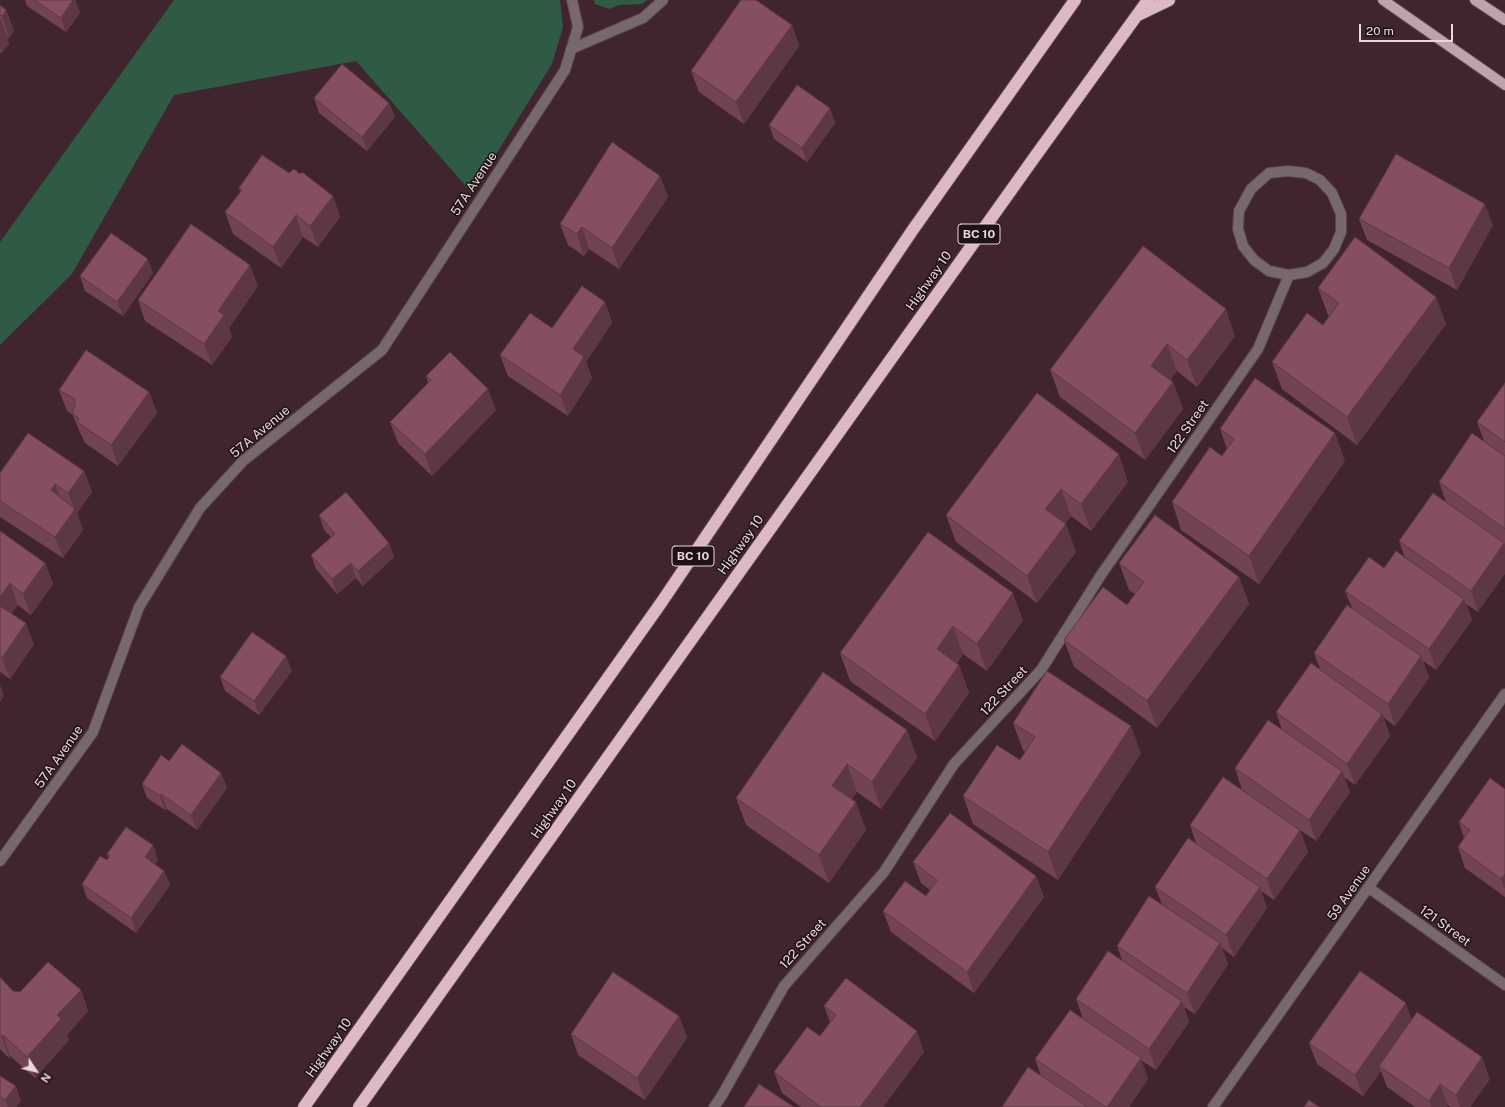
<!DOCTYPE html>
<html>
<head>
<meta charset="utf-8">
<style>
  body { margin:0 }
  #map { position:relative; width:1505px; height:1107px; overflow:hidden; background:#40242e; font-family:"Public Sans",sans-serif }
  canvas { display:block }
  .north { position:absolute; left:16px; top:1051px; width:40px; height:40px; -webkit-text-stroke:3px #1f1216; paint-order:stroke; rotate:125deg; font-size:11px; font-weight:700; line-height:16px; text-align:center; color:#ead7dd }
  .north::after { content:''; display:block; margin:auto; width:14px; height:18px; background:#ead7dd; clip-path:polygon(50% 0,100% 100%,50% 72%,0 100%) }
  .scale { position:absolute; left:1359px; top:24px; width:94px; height:18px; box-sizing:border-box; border:2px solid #ead7dd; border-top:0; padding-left:5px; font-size:12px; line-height:14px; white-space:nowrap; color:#ead7dd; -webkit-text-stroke:3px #1f1216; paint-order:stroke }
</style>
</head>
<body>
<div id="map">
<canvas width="1505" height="1107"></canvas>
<div class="north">N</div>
<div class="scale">20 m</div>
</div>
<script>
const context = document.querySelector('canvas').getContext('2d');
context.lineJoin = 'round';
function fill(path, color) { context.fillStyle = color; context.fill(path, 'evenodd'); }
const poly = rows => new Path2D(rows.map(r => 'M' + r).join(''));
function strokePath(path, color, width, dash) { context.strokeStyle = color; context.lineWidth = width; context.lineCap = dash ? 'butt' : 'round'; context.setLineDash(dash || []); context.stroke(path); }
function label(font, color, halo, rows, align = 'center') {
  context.font = font + ' "Public Sans",sans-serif'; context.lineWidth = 3; context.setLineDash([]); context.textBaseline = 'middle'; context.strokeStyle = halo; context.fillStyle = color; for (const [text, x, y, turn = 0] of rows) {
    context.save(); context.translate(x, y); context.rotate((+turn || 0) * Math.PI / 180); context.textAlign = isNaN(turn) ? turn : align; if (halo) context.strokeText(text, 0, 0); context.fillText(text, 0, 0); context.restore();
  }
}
const green = poly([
  [174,0,560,0,563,27,552,64,472,193,356,61,174,95,72,274,0,345,0,242],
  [594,0,648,0,642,4,619,5,609,9,595,4]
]);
const minor = poly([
  [571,49,643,18,663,0],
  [1288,171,1306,173,1320,180,1332,193,1341,214,1341,232,1334,249,1323,263,1307,272,1289,275,1269,271,1254,260,1243,246,1238,229,1239,211,1251,189,1269,173,1288,171],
  [0,861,93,732,139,607,200,508,243,461,382,350,565,70,578,27,572,0],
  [1369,888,1505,985],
  [714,1107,721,1097,784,986,884,872,954,764,1041,670,1101,575,1258,349,1289,275],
  [1213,1107,1505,694]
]);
const major = poly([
  [1383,0,1505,85],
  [1475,0,1505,20]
]);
const highway = poly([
  [1138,15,1169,0],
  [304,1107,661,603,912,231,1075,0],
  [359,1107,1034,158,1148,0]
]);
const wall = poly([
  [25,0,75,0,80,13,66,32,27,6],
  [0,5,6,10,14,31,9,38,7,36,9,44,2,52,0,53],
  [792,25,799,46,744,124,699,92,691,71],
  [314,98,389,103,395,117,367,151,319,113],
  [830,108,835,123,807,162,774,139,769,125],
  [289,173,333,196,340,217,318,247,303,237,281,268,233,234,225,212,240,192,239,188],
  [660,176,668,197,619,269,589,249,584,256,568,245,560,224],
  [1359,219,1493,225,1457,290,1367,240],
  [1143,246,1235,336,1197,387,1177,371,1170,380,1173,382,1183,409,1145,460,1060,397,1050,370],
  [153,273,123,316,85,291,80,276],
  [258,286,229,328,232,337,212,365,145,321,138,300],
  [1318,288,1436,297,1446,324,1357,445,1282,389,1272,362,1323,325,1329,316,1328,315],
  [605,302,612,323,586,362,592,378,568,416,508,376,500,355,552,328],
  [426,376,496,410,432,476,398,443,390,422,428,383],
  [1505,383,1505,544,1478,612,1466,604,1472,620,1436,670,1423,661,1429,678,1395,726,1383,717,1390,736,1355,785,1344,777,1350,792,1316,841,1242,790,1235,768,1282,730,1276,712,1320,669,1314,653,1352,608,1345,591,1384,568,1405,558,1399,541,1446,502,1439,482,1484,441,1477,422],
  [59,390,149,392,157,413,118,466,85,443,81,434,80,433,73,415,67,411],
  [1037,393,1128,482,1091,531,1071,516,1065,524,1076,552,1037,603,956,542,946,515],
  [1220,429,1345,461,1259,584,1181,530,1172,502,1222,456,1227,449],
  [84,471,92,492,77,513,83,530,63,558,0,517,0,473],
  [319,515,389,543,394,557,363,586,356,578,337,594,316,569,311,555,331,537,324,530],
  [0,531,45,563,53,584,31,615,18,605,11,613,34,644,10,679,0,672],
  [928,532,1023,620,987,671,963,654,957,663,959,665,969,693,935,741,850,681,840,653],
  [1119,563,1239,577,1249,604,1157,728,1074,667,1064,640,1127,605,1135,594,1129,590],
  [292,671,259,715,225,691,220,677],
  [1013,723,1141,753,1058,880,973,824,963,796,1020,760,1025,752,1023,750],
  [907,730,917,758,881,809,857,792,851,799,866,830,829,883,746,825,736,798],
  [169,761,221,773,227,788,197,830,167,809,165,810,147,798,142,784],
  [1505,789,1505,897,1465,868,1458,847,1464,838,1459,822],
  [1190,825,1300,830,1308,852,1274,900,1261,891,1267,908,1234,957,1222,948,1228,964,1195,1014,1184,1007,1189,1022,1156,1070,1141,1060,1148,1079,1129,1107,1002,1107,1041,1076,1035,1059,1083,1019,1076,999,1122,960,1117,946,1162,904,1155,887,1196,843],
  [153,845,158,860,155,864,164,871,170,885,136,933,87,898,82,884,107,860,108,858,107,854],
  [913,862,1036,876,1044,897,974,993,891,932,883,911,926,896,930,890,921,883],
  [0,977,13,991,20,992,81,990,88,1011,67,1035,69,1040,35,1078,10,1056,9,1058,0,1049],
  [824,1006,924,1052,883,1107,801,1107,782,1093,774,1072,820,1036,830,1022],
  [679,1016,687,1038,645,1100,578,1055,571,1034],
  [1412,1019,1490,1079,1470,1107,1450,1107,1448,1105,1447,1107,1415,1107,1387,1087,1381,1071,1363,1096,1317,1064,1309,1043],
  [0,1076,21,1101,16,1107,0,1107]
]);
const shadedWall = poly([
  [73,0,75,0,80,13,66,32,61,18],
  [6,10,14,31,9,38,2,16],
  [0,18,7,36,9,44,2,52,0,47],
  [792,25,799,46,744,124,736,102],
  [389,103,395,117,367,151,362,137],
  [830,108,835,123,807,162,802,148],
  [660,176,668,197,619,269,612,248],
  [333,196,340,217,318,247,310,226],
  [1485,204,1493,225,1457,290,1449,268],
  [296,215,303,237,281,268,273,247],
  [582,227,589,249,584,256,577,234],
  [148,259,153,273,123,316,117,302],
  [250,265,258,286,229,328,232,337,212,365,204,344,218,311],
  [1436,297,1446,324,1357,445,1347,417],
  [605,302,612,323,586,362,592,378,568,416,560,395,573,349],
  [1226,309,1235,336,1197,387,1187,360],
  [1167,344,1177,371,1161,393,1151,366],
  [1173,382,1183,409,1145,460,1135,433],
  [488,389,496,410,432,476,425,454],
  [149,392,157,413,118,466,111,445],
  [1335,433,1345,461,1259,584,1249,556],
  [1119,454,1128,482,1091,531,1081,504],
  [84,471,92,492,77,513,83,530,63,558,55,537,75,510,68,493],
  [55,484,63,505,51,490],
  [1061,489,1071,516,1055,536,1045,509],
  [1066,524,1076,552,1037,603,1027,576],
  [389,543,394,557,363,586,358,571],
  [1504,543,1505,545,1505,574,1478,612,1471,591],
  [45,563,53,584,31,615,23,594],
  [351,563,356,578,337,594,332,579],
  [1239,577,1249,604,1157,728,1147,701],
  [10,583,18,605,3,624,0,615,0,597],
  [1013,593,1023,620,987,671,977,644],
  [1464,599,1472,620,1436,670,1429,649],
  [26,623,34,644,10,679,2,658],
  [953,626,963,654,947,677,937,649],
  [286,656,292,671,259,715,254,701],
  [1421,656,1429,678,1395,726,1388,704],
  [959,665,969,693,935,741,925,714],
  [0,684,4,696,0,702],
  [1382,714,1390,736,1355,785,1347,764],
  [1131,726,1141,753,1058,880,1048,852],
  [907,730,917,758,881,809,872,782],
  [847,764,857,792,842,813,832,786],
  [1342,771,1350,792,1316,841,1309,820],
  [221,773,227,788,197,830,191,815],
  [161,794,167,809,165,810,160,796],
  [856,802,866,830,829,883,819,855],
  [1300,830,1308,852,1274,900,1267,879],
  [153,845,158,860,150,871,145,857],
  [164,871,170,885,136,933,131,918],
  [1505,874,1505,889,1501,879],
  [1036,876,1044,897,974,993,967,972],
  [1260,887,1267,908,1234,957,1226,935],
  [1220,943,1228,964,1195,1014,1187,993],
  [81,990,88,1011,67,1035,69,1040,35,1078,27,1057,57,1015],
  [1182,1001,1189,1022,1156,1070,1149,1049],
  [1406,1003,1413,1024,1379,1066,1381,1071,1363,1096,1355,1075],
  [679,1016,687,1038,645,1100,637,1078],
  [917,1031,924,1052,883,1107,860,1107],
  [3,1035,10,1056,9,1058,2,1037],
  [1482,1057,1490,1079,1470,1107,1460,1107,1456,1095],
  [1141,1058,1148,1079,1129,1107,1107,1107],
  [1440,1084,1448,1105,1447,1107,1431,1107,1429,1101],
  [16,1086,21,1101,16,1107,8,1107,5,1100]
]);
const building = poly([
  [34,0,73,0,61,18,34,0],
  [741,0,756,0,792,25,736,102,691,71,741,0],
  [0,5,6,10,2,16,0,15,0,5],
  [342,64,389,103,362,137,314,98,342,64],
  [797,85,830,108,802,148,769,125,797,85],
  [612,142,660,176,612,248,582,227,577,234,560,224,612,142],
  [1396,154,1485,204,1449,268,1359,219,1396,154],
  [262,155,289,173,294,169,300,174,302,172,333,196,310,226,296,215,273,247,225,212,242,190,239,188,262,155],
  [191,224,250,265,218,311,224,315,204,344,138,300,191,224],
  [111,233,148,259,117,302,80,276,111,233],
  [1355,237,1436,297,1347,417,1272,362,1307,313,1323,325,1339,303,1318,288,1355,237],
  [1143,246,1226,309,1187,360,1167,344,1151,366,1173,382,1135,433,1050,370,1143,246],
  [582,286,605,302,573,349,584,357,560,395,500,355,530,313,552,328,582,286],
  [86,350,149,392,111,445,77,422,79,419,72,412,75,406,75,399,59,390,86,350],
  [450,352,488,389,425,454,390,422,431,380,426,376,450,352],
  [1255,378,1335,433,1249,556,1172,502,1210,447,1222,456,1234,439,1220,429,1255,378],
  [1505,383,1505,442,1477,422,1505,383],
  [1037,393,1119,454,1081,504,1061,489,1045,509,1066,524,1027,576,946,515,1037,393],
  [28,433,84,471,68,493,55,484,51,490,75,509,55,537,0,501,0,473,28,433],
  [1472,433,1505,456,1505,529,1439,482,1472,433],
  [346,492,389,543,358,571,351,563,332,579,311,555,335,534,319,515,346,492],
  [1433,493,1504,543,1471,591,1399,541,1433,493],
  [1155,515,1239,577,1147,701,1064,640,1103,587,1127,605,1144,582,1119,563,1155,515],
  [0,531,45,563,23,594,10,583,0,597,0,531],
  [928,532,1013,593,977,644,953,626,937,649,959,665,925,714,840,653,928,532],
  [1396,551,1464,599,1429,649,1345,591,1369,557,1384,568,1396,551],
  [1347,605,1421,656,1388,704,1314,653,1347,605],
  [0,606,26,623,2,658,0,657,0,606],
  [252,632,286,656,254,701,220,677,252,632],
  [1311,663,1382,714,1347,764,1276,712,1311,663],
  [1047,671,1131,726,1048,852,963,796,997,745,1020,760,1035,737,1013,723,1047,671],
  [823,672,907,730,872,782,847,764,832,786,856,802,819,855,736,798,823,672],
  [1268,720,1342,771,1309,820,1235,768,1268,720],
  [182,744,221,773,191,815,161,794,160,796,142,784,161,755,169,761,182,744],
  [1223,777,1300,830,1267,879,1190,825,1223,777],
  [1490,778,1505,789,1505,874,1501,879,1458,847,1470,830,1459,822,1490,778],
  [950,813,1036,876,967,972,883,911,905,881,926,896,937,880,913,862,950,813],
  [126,827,153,845,145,857,164,871,131,918,82,884,100,856,107,860,110,856,107,854,126,827],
  [1188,838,1260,887,1226,935,1155,887,1188,838],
  [1149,896,1220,943,1187,993,1117,946,1149,896],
  [1108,951,1182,1001,1149,1049,1076,999,1108,951],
  [48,962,81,990,57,1015,61,1019,27,1057,3,1035,2,1037,0,1035,0,977,13,991,20,992,48,962],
  [1360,971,1406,1003,1355,1075,1309,1043,1360,971],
  [613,972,679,1016,637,1078,571,1034,613,972],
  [846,978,917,1031,860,1107,821,1107,774,1072,807,1027,820,1036,836,1015,824,1006,846,978],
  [1070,1010,1141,1058,1107,1107,1106,1107,1035,1059,1070,1010],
  [1417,1012,1482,1057,1456,1095,1440,1084,1429,1101,1379,1066,1417,1012],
  [1028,1067,1088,1107,1002,1107,1028,1067],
  [0,1076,16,1086,5,1100,0,1096,0,1076],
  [759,1084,794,1107,744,1107,759,1084],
  [1309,1100,1319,1107,1304,1107,1309,1100]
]);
const shields = [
  [979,234,42],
  [693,556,42]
];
const shieldNames = [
  ["BC 10",979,234],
  ["BC 10",693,556]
];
const streetNames = [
  ["57A Avenue",474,184,-57],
  ["Highway 10",929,281,-55],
  ["122 Street",1188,427,-55],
  ["57A Avenue",260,432,-40],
  ["Highway 10",741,545,-55],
  ["122 Street",1004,691,-47],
  ["57A Avenue",59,757,-55],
  ["Highway 10",554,809,-55],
  ["59 Avenue",1349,893,-55],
  ["121 Street",1445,926,36],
  ["122 Street",803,944,-48],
  ["Highway 10",329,1048,-55]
];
fill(green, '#2f5a44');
strokePath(minor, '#5b414a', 12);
strokePath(major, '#5b414a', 12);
strokePath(highway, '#5b414a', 14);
strokePath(minor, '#77686d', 10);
strokePath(major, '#c0a2ac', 10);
strokePath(highway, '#ddb9c4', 12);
fill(wall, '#724353');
fill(shadedWall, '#5d3744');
fill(building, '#854e61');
strokePath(building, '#5d3744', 1);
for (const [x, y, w] of shields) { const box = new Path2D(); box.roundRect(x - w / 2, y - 10, w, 20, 3); context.fillStyle = '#1f1216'; context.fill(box); strokePath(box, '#ead7dd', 1); }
label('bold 12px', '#ead7dd', null, shieldNames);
label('13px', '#ead7dd', '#1f1216', streetNames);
</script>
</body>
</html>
